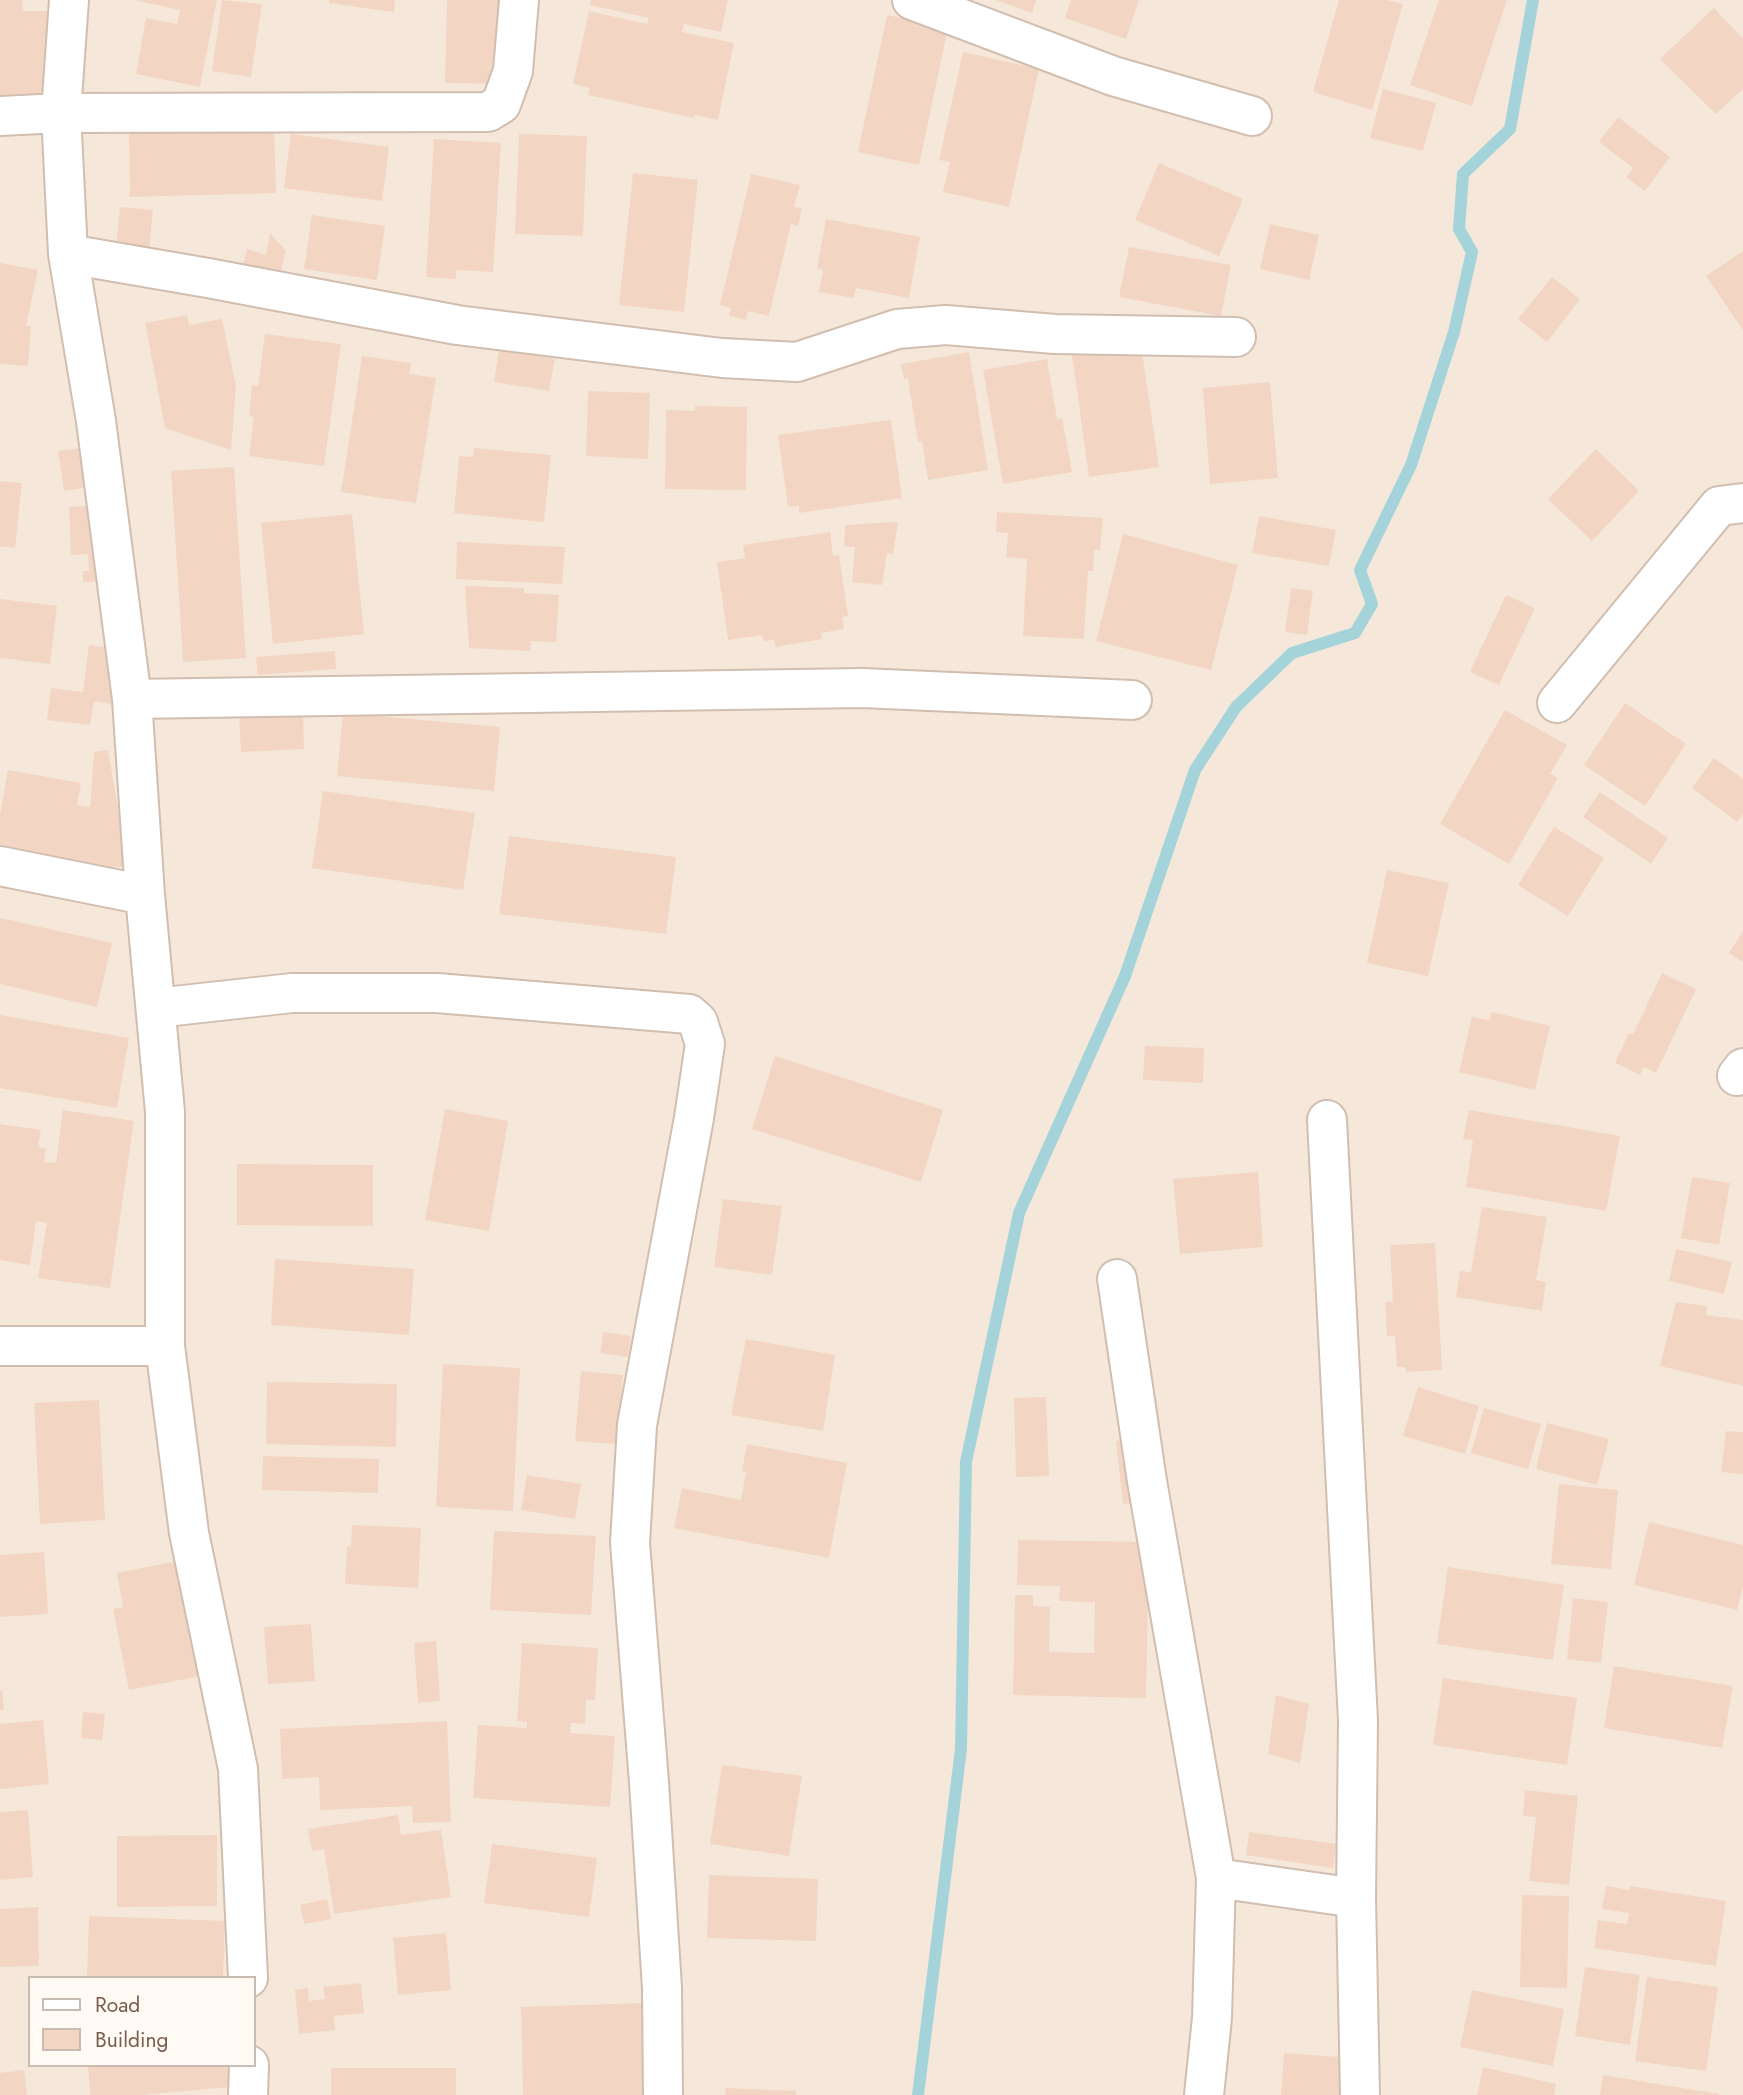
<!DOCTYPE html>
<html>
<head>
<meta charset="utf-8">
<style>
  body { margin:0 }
  #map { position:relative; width:1743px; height:2095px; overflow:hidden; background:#fdf6ec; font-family:Jost,sans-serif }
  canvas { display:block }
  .legend { position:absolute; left:28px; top:1976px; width:228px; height:91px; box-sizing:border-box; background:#fffaf3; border:2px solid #cabbb1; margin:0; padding:9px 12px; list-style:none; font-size:21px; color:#7a5c4d }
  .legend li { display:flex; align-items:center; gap:14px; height:35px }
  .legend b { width:35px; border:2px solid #cabbb1 }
</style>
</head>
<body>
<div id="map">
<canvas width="1743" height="2095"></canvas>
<ul class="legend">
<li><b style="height:9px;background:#fff"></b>Road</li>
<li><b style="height:19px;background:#f3d5c3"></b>Building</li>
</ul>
</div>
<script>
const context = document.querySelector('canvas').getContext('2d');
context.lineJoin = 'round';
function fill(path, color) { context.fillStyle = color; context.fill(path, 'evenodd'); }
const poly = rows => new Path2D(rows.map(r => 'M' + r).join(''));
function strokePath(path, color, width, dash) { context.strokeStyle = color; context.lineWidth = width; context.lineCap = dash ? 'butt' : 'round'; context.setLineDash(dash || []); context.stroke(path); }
const residential = poly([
  [0,0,1743,0,1743,2095,0,2095],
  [30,1978,254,1978,254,2065,30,2065]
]);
const stream = poly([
  [918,2095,961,1749,966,1462,1019,1213,1125,976,1195,770,1236,707,1292,653,1355,633,1372,604,1360,570,1411,465,1454,332,1472,252,1459,229,1463,174,1510,129,1533,0]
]);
const building = poly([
  [0,0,23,0,22,11,54,11,53,95,20,94,20,100,0,100],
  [134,0,217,0,200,87,136,74,146,18,177,24,180,10],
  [222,0,262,4,251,77,212,71],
  [329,0,395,0,394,12,329,3],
  [447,0,512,0,511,84,445,83],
  [591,0,728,0,721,32,684,24,682,32,734,43,718,120,695,115,694,118,588,95,590,88,573,84,589,11,647,24,649,18,590,5],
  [996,0,1036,0,1032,13],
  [1071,0,1139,0,1126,39,1065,18],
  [1339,0,1387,0,1403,4,1372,110,1313,92],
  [1439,0,1507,0,1472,106,1410,85],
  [1714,8,1743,39,1743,89,1716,114,1660,59],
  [887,15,948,28,919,165,858,152],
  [963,52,1039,69,1009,207,943,192,950,162,939,160],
  [1383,89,1436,103,1423,151,1370,138],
  [1618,117,1670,157,1645,191,1626,177,1633,168,1599,142],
  [274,127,276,193,130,197,129,131],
  [291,134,389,147,382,201,284,188],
  [519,134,587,136,583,236,515,234],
  [434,139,501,143,493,272,456,270,456,279,426,277],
  [1159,163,1243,199,1219,256,1135,220],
  [633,173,698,180,684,312,619,305],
  [751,174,800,185,794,207,802,208,798,226,791,224,769,316,748,311,746,320,729,316,731,308,720,305],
  [120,207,153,210,149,251,116,248],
  [312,215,385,226,377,280,304,269],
  [826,219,920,237,909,298,856,288,854,298,819,292,823,270,817,268],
  [1270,224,1319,235,1309,280,1260,269],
  [270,233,286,251,279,278,242,269,247,249,266,255],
  [1129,247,1231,265,1221,316,1119,297],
  [1743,251,1743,330,1706,276],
  [0,263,38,270,26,326,31,326,28,366,0,364],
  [1552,277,1580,299,1547,342,1518,319],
  [187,315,189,325,222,319,236,386,231,450,165,428,145,323],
  [265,334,341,344,324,466,249,456,254,417,249,416,252,385,258,386],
  [1141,345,1159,467,1089,477,1072,355],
  [499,350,555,359,549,391,494,382],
  [969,352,988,470,928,480,922,441,918,442,908,379,904,379,901,364],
  [362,356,411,363,409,374,436,378,416,503,341,492],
  [1047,359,1057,419,1062,418,1072,472,1003,484,983,370],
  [1270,382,1278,478,1210,484,1203,388],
  [588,391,650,393,648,459,586,456],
  [695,406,747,407,746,490,665,489,666,410,695,411],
  [891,420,902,498,799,513,799,506,788,507,778,435],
  [88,447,94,486,64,491,58,451],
  [474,448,551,455,544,522,454,513,459,456,473,457],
  [1596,449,1639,491,1592,541,1548,499],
  [234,467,246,658,183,662,171,471],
  [0,481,22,483,15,548,0,546],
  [102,505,106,581,83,582,83,571,89,571,88,554,71,555,69,507],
  [997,512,1103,518,1100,550,1094,550,1093,571,1088,571,1084,639,1023,636,1027,559,1006,557,1008,533,996,532],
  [352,514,364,634,273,644,261,523],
  [1259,516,1336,530,1329,566,1252,553],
  [893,522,898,523,893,554,887,553,882,585,852,582,855,547,844,546,845,525],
  [830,532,833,556,839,555,848,616,842,617,844,629,821,633,822,639,776,647,774,640,764,641,762,635,728,640,717,562,745,558,743,545],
  [1123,534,1238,565,1211,670,1096,641],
  [457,542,565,547,562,584,456,579],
  [465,586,524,588,524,593,559,595,556,642,531,641,530,651,469,648],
  [1291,588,1313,591,1307,635,1285,632],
  [1506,595,1535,608,1499,685,1470,672],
  [0,599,57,606,50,664,0,658],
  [89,645,117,649,111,704,94,701,90,725,47,720,51,688,83,692],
  [335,651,336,669,258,675,256,657],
  [1625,703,1686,744,1645,806,1584,765],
  [1505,710,1567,745,1550,774,1558,778,1509,864,1440,824],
  [303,712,304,749,241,752,239,714],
  [343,713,500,727,494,791,337,776],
  [108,750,128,867,96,867,0,845,0,815,8,770,81,783,77,805,90,807,94,752],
  [1714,758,1743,779,1743,814,1737,822,1692,788],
  [323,791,475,813,463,890,312,868],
  [1600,792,1668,838,1651,864,1583,817],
  [1554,827,1604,858,1568,916,1518,885],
  [509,836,676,857,666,934,499,914],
  [1387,870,1449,883,1428,976,1367,963],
  [0,918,112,943,97,1007,0,984],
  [1743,931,1743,962,1729,953],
  [1662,973,1696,989,1656,1073,1644,1067,1640,1075,1615,1063,1629,1033,1633,1035],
  [1492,1012,1550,1026,1535,1090,1459,1072,1472,1017,1489,1020],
  [0,1015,129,1038,117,1108,0,1088],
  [1145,1046,1204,1048,1203,1083,1143,1080],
  [775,1056,943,1110,921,1182,752,1129],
  [445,1109,508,1121,489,1231,425,1220],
  [63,1110,134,1121,110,1288,38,1278,47,1223,36,1221,30,1265,0,1260,0,1124,41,1130,38,1147,46,1149,44,1162,56,1163],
  [1469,1110,1620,1136,1606,1211,1466,1187,1473,1140,1463,1139],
  [237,1164,373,1165,373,1226,237,1225],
  [1258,1172,1263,1247,1180,1254,1173,1179],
  [1692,1177,1730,1183,1719,1245,1681,1238],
  [723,1199,782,1206,772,1275,714,1267],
  [1482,1207,1547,1217,1536,1280,1546,1282,1542,1311,1456,1297,1460,1271,1471,1272],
  [1435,1243,1442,1370,1406,1372,1406,1367,1397,1367,1395,1336,1387,1336,1385,1302,1393,1302,1390,1245],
  [1676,1249,1732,1262,1724,1294,1669,1281],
  [275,1259,414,1269,409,1335,271,1325],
  [1676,1302,1707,1306,1706,1315,1743,1320,1743,1386,1660,1366],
  [603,1332,631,1336,628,1357,600,1353],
  [746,1339,835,1355,823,1431,731,1415],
  [443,1364,520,1368,513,1511,436,1507],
  [581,1371,623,1375,616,1444,575,1441],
  [267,1382,397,1384,396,1447,266,1444],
  [1418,1387,1479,1406,1465,1454,1403,1436],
  [1046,1397,1049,1476,1016,1477,1014,1398],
  [99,1400,105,1520,40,1524,34,1403],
  [1484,1408,1541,1424,1528,1469,1471,1453],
  [1547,1423,1609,1439,1597,1485,1536,1469],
  [1726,1431,1743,1432,1743,1474,1721,1472],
  [1150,1437,1157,1500,1123,1504,1116,1441],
  [747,1444,847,1463,829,1558,674,1528,682,1488,741,1500,746,1472,742,1471],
  [263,1456,379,1459,378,1493,262,1490],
  [527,1475,581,1484,575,1519,521,1510],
  [1559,1484,1618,1490,1611,1569,1551,1564],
  [1649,1522,1743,1545,1743,1586,1737,1610,1634,1585],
  [352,1525,421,1528,418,1588,345,1584,347,1546,351,1547],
  [494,1531,596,1536,591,1615,490,1610],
  [1018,1540,1149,1542,1146,1698,1013,1695,1015,1595,1033,1595,1033,1606,1050,1607,1049,1652,1094,1653,1095,1602,1059,1601,1060,1586,1017,1585],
  [44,1552,48,1614,0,1617,0,1555],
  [187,1559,210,1674,129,1690,113,1609,123,1607,117,1573],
  [1448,1567,1564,1585,1553,1660,1437,1644],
  [1573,1598,1608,1602,1601,1663,1567,1659],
  [311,1624,315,1681,268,1684,264,1627],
  [436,1641,440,1701,418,1703,414,1643],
  [522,1643,598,1648,595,1700,586,1700,585,1724,571,1723,570,1733,615,1736,610,1807,473,1798,478,1725,527,1728,527,1722,517,1721],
  [1614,1666,1733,1686,1722,1748,1604,1728],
  [1443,1678,1577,1698,1567,1765,1433,1745],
  [2,1690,4,1710,0,1710,0,1691],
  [1276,1695,1309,1704,1300,1763,1268,1754],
  [83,1712,105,1714,102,1740,81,1738],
  [43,1720,49,1784,0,1789,0,1724],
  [447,1721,451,1822,413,1823,412,1806,320,1810,319,1777,282,1779,280,1729],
  [722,1765,802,1776,789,1856,710,1844],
  [1525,1790,1578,1796,1569,1885,1529,1881,1536,1817,1523,1816],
  [28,1810,33,1877,0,1880,0,1812],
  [398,1815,401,1835,441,1830,451,1897,334,1914,324,1849,312,1851,308,1829],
  [1249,1832,1336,1844,1333,1868,1246,1855],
  [217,1835,217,1906,117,1907,117,1836],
  [492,1844,597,1858,589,1917,484,1903],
  [709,1875,818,1879,816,1941,707,1938],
  [1606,1886,1630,1890,1630,1886,1726,1901,1716,1966,1594,1948,1598,1920,1627,1924,1629,1913,1602,1909],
  [1522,1895,1569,1896,1567,1988,1520,1987],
  [327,1899,331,1919,304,1924,300,1905],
  [38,1907,39,1966,0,1967,0,1909],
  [89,1916,225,1921,223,1978,87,1978],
  [446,1933,451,1990,398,1995,393,1938],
  [1585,1967,1640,1975,1630,2045,1575,2036],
  [1647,1977,1718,1987,1706,2071,1635,2061],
  [361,1983,364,2013,334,2016,335,2030,299,2034,295,1990,308,1988,309,2001,325,1999,323,1987],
  [1472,1990,1564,2009,1553,2066,1460,2047],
  [643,2003,646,2095,523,2095,521,2007],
  [1284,2053,1354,2058,1351,2095,1281,2095],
  [88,2065,228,2065,230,2087,141,2095,90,2095],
  [1483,2067,1556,2084,1554,2095,1477,2095],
  [331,2068,456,2068,456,2095,331,2095],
  [24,2070,27,2095,0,2095,0,2073],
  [1603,2075,1719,2094,1719,2095,1600,2095],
  [726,2088,796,2091,796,2095,725,2095]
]);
const minor = poly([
  [69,0,61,113,68,254,96,421,132,699,145,895,165,1112,165,1346,189,1533,238,1769,248,1978],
  [912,0,1113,76,1252,116],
  [0,116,61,113,488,112,501,104,513,71,519,0],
  [68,254,208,278,457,325,722,358,797,362,897,329,946,325,1055,334,1236,337],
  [132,699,862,688,1132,700],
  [1557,703,1719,506,1743,503],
  [0,866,145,895],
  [156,1008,292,993,437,993,689,1014,698,1022,705,1044,694,1118,637,1425,630,1543,649,1782,662,1988,663,2095],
  [1737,1076,1743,1068],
  [1327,1120,1358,1721,1356,1898,1360,2095],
  [1117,1279,1147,1481,1216,1878,1212,2018,1204,2095],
  [0,1346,165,1346],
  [1216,1878,1356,1898],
  [248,2095,249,2065]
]);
fill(residential, '#f5e8da');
strokePath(stream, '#a5d3da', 12);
fill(building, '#f3d5c3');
strokePath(minor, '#d1beb0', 42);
strokePath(minor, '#fff', 38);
</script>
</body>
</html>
